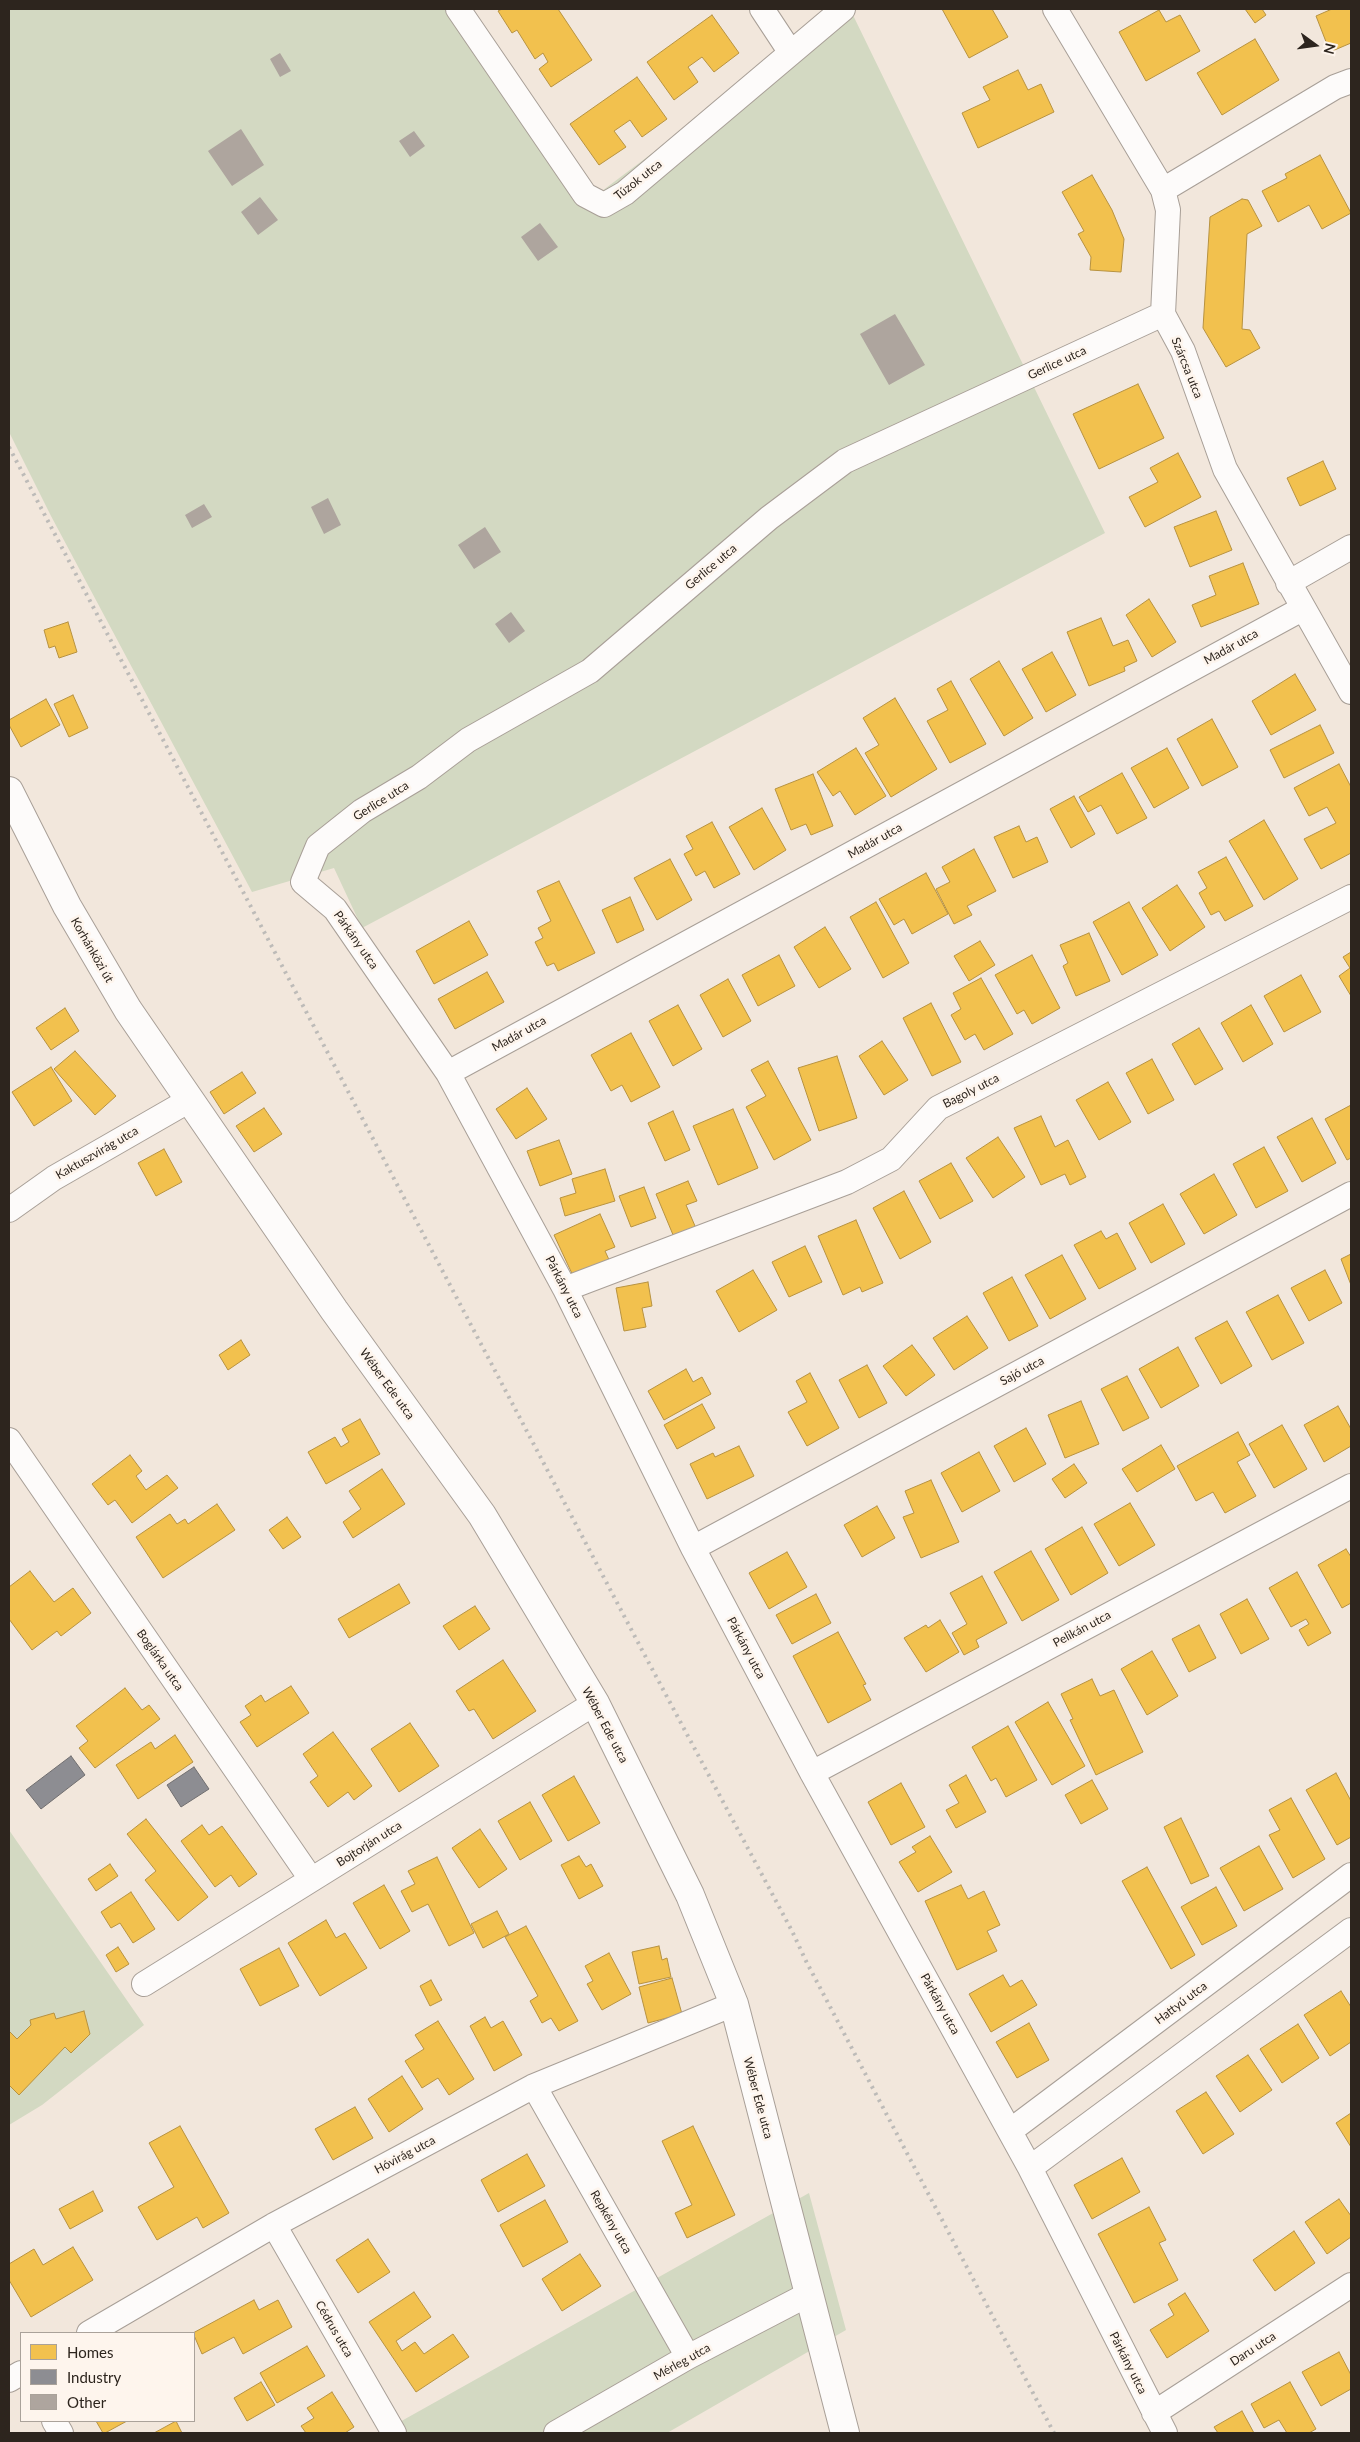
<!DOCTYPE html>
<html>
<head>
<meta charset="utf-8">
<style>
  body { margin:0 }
  #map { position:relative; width:1360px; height:2442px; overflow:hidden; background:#f2e7dc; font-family:Lato,sans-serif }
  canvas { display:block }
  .frame { position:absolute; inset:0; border:10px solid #2d251e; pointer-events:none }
  .legend { position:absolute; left:20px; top:2332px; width:175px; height:90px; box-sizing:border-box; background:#fef5ed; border:1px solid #aaa29a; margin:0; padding:6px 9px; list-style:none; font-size:15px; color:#2d251e }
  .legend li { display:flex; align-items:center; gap:10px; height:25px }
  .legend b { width:25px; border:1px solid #aaa29a }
  .north { position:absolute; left:1290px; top:20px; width:50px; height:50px; -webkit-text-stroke:4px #fef5ed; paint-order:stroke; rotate:104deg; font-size:14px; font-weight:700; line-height:20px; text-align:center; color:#2d251e }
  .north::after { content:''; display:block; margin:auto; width:18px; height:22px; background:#2d251e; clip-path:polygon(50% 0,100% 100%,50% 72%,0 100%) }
</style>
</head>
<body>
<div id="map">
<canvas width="1360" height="2442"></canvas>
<div class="frame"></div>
<ul class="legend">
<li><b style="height:14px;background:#f2c14e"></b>Homes</li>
<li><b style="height:14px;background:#8d8d92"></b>Industry</li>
<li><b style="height:14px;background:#aea59e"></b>Other</li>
</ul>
<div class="north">N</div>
</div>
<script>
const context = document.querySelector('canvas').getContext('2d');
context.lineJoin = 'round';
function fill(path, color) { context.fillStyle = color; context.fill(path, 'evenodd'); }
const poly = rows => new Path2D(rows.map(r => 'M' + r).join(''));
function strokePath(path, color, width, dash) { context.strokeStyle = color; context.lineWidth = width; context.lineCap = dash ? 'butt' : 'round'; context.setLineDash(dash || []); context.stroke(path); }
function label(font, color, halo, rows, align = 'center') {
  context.font = font + ' Lato,sans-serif'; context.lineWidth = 5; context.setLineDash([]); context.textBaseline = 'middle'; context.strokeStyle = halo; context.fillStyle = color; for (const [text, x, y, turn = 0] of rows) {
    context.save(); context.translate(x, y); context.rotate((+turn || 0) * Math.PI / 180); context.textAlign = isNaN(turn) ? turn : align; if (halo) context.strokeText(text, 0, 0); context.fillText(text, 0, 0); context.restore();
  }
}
const green = poly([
  [9,9,449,9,586,203,844,9,850,9,1105,533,362,928,334,868,252,892,51,516,9,432],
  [9,1830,144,2025,42,2105,9,2125],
  [809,2193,846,2330,667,2433,380,2433]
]);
const homes = poly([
  [502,9,558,9,592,60,551,87,539,69,548,62,543,53,535,59,517,30,512,33,498,11,502,9],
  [942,9,992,9,1008,37,969,58,942,9],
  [1245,9,1262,9,1266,15,1255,23,1245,9],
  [1332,9,1351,9,1351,43,1330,52,1316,16,1332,9],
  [1159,10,1166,22,1180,15,1200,51,1146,81,1119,32,1159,10],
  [712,15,739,53,714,72,702,57,688,67,698,82,674,100,647,62,712,15],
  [1255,39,1279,80,1222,115,1197,73,1255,39],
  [1018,70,1028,90,1041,84,1054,112,978,148,962,113,990,100,983,87,1018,70],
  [637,77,667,119,642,137,630,120,614,131,626,147,599,165,570,124,637,77],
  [1320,155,1351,213,1322,229,1309,205,1278,222,1262,191,1287,178,1285,174,1320,155],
  [1092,175,1112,210,1124,239,1121,272,1090,270,1091,257,1078,234,1084,231,1062,192,1092,175],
  [1242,199,1248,200,1262,226,1247,234,1242,329,1250,330,1260,348,1226,367,1203,328,1210,217,1242,199],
  [1138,384,1164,438,1099,469,1073,414,1138,384],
  [1178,453,1201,497,1145,527,1129,497,1158,482,1150,468,1178,453],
  [1323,461,1336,489,1300,506,1287,478,1323,461],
  [1216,511,1232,550,1190,567,1174,527,1216,511],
  [1243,563,1259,604,1201,627,1192,605,1216,595,1209,576,1243,563],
  [1149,599,1176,642,1152,657,1126,615,1149,599],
  [1101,618,1113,646,1128,640,1137,661,1124,667,1125,671,1089,686,1067,632,1101,618],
  [68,622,77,652,59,658,55,646,49,648,44,630,68,622],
  [1052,652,1076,695,1046,712,1022,669,1052,652],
  [999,661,1033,718,1004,736,970,679,999,661],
  [1295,674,1316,710,1271,735,1252,701,1295,674],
  [951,681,986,744,950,763,927,721,948,710,937,689,951,681],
  [73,695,88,728,69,737,54,704,73,695],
  [895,698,937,769,891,797,865,753,879,745,863,718,895,698],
  [46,699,60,725,21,747,9,725,9,720,46,699],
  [1212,719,1238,767,1202,786,1177,739,1212,719],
  [1320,725,1334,753,1284,778,1270,750,1320,725],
  [856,748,886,796,855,815,840,791,833,796,817,772,856,748],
  [1167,748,1189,788,1154,808,1131,768,1167,748],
  [1339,764,1351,787,1351,853,1321,869,1304,839,1336,823,1327,807,1309,816,1294,788,1339,764],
  [1122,773,1147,818,1117,834,1101,805,1088,812,1079,797,1122,773],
  [813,774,833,826,811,835,806,824,791,830,775,789,813,774],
  [1074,796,1095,834,1071,848,1050,809,1074,796],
  [762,808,786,850,754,870,729,827,762,808],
  [1264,820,1298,879,1264,900,1229,841,1264,820],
  [712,822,740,874,714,888,705,871,696,876,684,854,693,849,686,836,712,822],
  [1019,826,1026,842,1037,837,1048,862,1013,878,994,837,1019,826],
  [974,849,996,891,967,906,972,915,954,924,936,889,950,882,942,867,974,849],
  [1226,857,1253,906,1225,921,1219,911,1211,915,1199,893,1207,888,1198,872,1226,857],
  [670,859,692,900,657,920,634,878,670,859],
  [926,873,948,914,912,934,904,919,894,925,879,899,926,873],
  [559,881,595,953,558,971,554,963,547,966,535,942,543,938,538,928,551,921,537,891,559,881],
  [1177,885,1205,927,1170,951,1142,908,1177,885],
  [630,897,644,930,617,943,602,910,630,897],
  [876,902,909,963,883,978,850,917,876,902],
  [1129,902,1158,955,1122,975,1093,922,1129,902],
  [469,921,488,955,434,984,416,951,469,921],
  [825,927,851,969,819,988,794,947,825,927],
  [1089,933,1110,981,1076,996,1063,966,1068,963,1060,945,1089,933],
  [980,941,995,965,969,981,954,956,980,941],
  [1351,952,1351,996,1339,976,1350,968,1343,957,1351,952],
  [779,955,795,986,758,1006,742,975,779,955],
  [1032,955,1060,1008,1032,1024,1024,1010,1017,1014,995,975,1032,955],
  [487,972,504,1002,455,1029,438,999,487,972],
  [1301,975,1321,1012,1284,1032,1264,996,1301,975],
  [981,978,1013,1034,984,1050,975,1034,965,1040,951,1015,961,1009,953,993,981,978],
  [728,979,751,1021,723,1037,700,995,728,979],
  [931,1003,961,1062,932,1076,903,1018,931,1003],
  [678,1005,702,1049,673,1066,649,1021,678,1005],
  [1251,1005,1273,1044,1243,1062,1221,1023,1251,1005],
  [65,1008,79,1031,51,1050,36,1028,65,1008],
  [1199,1028,1223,1069,1195,1085,1172,1044,1199,1028],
  [631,1033,660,1087,631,1102,622,1085,611,1091,591,1055,631,1033],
  [882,1041,908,1080,884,1095,859,1056,882,1041],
  [75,1051,116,1096,95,1115,54,1069,75,1051],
  [837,1056,857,1118,819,1131,798,1068,837,1056],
  [1152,1059,1174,1100,1148,1114,1126,1073,1152,1059],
  [768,1061,811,1140,774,1160,746,1107,766,1096,751,1070,768,1061],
  [51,1067,72,1101,34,1126,12,1092,51,1067],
  [242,1072,256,1093,224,1114,210,1092,242,1072],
  [1108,1082,1131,1122,1099,1140,1076,1100,1108,1082],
  [527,1088,547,1119,516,1139,496,1109,527,1088],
  [1351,1105,1351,1158,1347,1160,1325,1119,1351,1105],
  [264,1108,282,1134,254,1152,236,1126,264,1108],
  [733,1109,758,1168,718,1185,693,1126,733,1109],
  [673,1111,690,1150,665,1161,648,1123,673,1111],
  [1041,1116,1055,1147,1068,1140,1086,1177,1070,1185,1065,1174,1041,1185,1014,1128,1041,1116],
  [1312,1118,1336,1163,1302,1182,1277,1137,1312,1118],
  [998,1137,1025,1177,993,1198,966,1158,998,1137],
  [559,1140,572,1174,540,1186,527,1151,559,1140],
  [1264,1147,1288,1191,1256,1208,1233,1164,1264,1147],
  [164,1149,182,1182,156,1196,138,1163,164,1149],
  [951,1163,973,1201,940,1219,919,1181,951,1163],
  [605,1169,615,1201,565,1216,560,1198,576,1193,572,1179,605,1169],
  [1214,1174,1237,1215,1204,1234,1180,1194,1214,1174],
  [688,1181,697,1201,686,1205,698,1233,676,1242,656,1194,688,1181],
  [644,1187,656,1218,631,1227,619,1196,644,1187],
  [904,1191,931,1242,900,1259,873,1208,904,1191],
  [1163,1204,1185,1244,1151,1263,1129,1223,1163,1204],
  [600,1214,615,1247,605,1251,611,1264,575,1280,554,1235,600,1214],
  [856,1220,883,1283,862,1292,860,1287,843,1295,818,1236,856,1220],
  [1101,1231,1106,1239,1117,1233,1136,1269,1099,1289,1074,1245,1101,1231],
  [805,1246,822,1282,789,1297,772,1262,805,1246],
  [1351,1254,1351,1285,1341,1259,1351,1254],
  [1062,1255,1086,1299,1050,1319,1025,1275,1062,1255],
  [753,1270,777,1310,739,1332,716,1291,753,1270],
  [1325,1270,1342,1303,1309,1321,1291,1288,1325,1270],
  [1012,1277,1038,1326,1009,1341,983,1293,1012,1277],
  [648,1282,652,1306,642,1308,646,1327,624,1331,616,1288,648,1282],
  [1278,1295,1304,1343,1272,1360,1246,1312,1278,1295],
  [967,1316,988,1348,954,1370,933,1338,967,1316],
  [1227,1321,1252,1366,1221,1384,1195,1338,1227,1321],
  [241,1340,250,1355,228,1370,219,1355,241,1340],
  [912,1345,935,1375,906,1396,883,1366,912,1345],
  [1178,1347,1199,1386,1161,1408,1139,1369,1178,1347],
  [867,1365,887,1403,859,1418,839,1380,867,1365],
  [686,1369,693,1382,702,1377,711,1394,664,1420,648,1391,686,1369],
  [810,1373,839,1428,807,1446,788,1412,807,1402,796,1381,810,1373],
  [1127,1376,1149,1418,1123,1431,1101,1389,1127,1376],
  [1081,1401,1099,1444,1065,1458,1048,1415,1081,1401],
  [702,1404,715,1428,677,1449,664,1425,702,1404],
  [1338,1406,1351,1429,1351,1446,1324,1462,1304,1425,1338,1406],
  [360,1419,380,1454,326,1484,308,1452,335,1437,341,1447,349,1442,342,1429,360,1419],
  [1282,1425,1307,1469,1274,1488,1249,1444,1282,1425],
  [1026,1428,1046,1464,1014,1482,994,1446,1026,1428],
  [1238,1432,1250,1455,1237,1462,1256,1496,1225,1513,1213,1492,1196,1501,1177,1466,1238,1432],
  [1161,1445,1175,1469,1137,1492,1122,1469,1161,1445],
  [739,1446,754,1476,707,1499,690,1464,713,1453,715,1457,739,1446],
  [979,1452,1000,1491,962,1512,941,1473,979,1452],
  [130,1455,142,1471,136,1476,146,1490,167,1475,178,1488,132,1523,115,1500,108,1505,92,1484,130,1455],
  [1074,1464,1087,1483,1065,1498,1052,1479,1074,1464],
  [382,1469,405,1504,353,1538,343,1522,361,1509,349,1491,382,1469],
  [931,1480,959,1542,921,1558,903,1517,914,1513,905,1491,931,1480],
  [1130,1503,1155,1545,1119,1566,1094,1524,1130,1503],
  [217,1504,235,1530,163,1578,136,1537,170,1514,177,1524,185,1519,188,1524,217,1504],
  [877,1506,895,1538,862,1557,844,1525,877,1506],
  [287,1517,301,1537,283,1549,269,1530,287,1517],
  [1082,1527,1108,1573,1071,1595,1045,1549,1082,1527],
  [1346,1549,1351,1557,1351,1603,1342,1608,1318,1565,1346,1549],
  [1031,1551,1059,1600,1022,1621,994,1572,1031,1551],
  [787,1552,807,1587,769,1609,749,1573,787,1552],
  [30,1571,54,1602,73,1588,91,1613,61,1636,57,1631,32,1650,9,1619,9,1587,30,1571],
  [1297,1572,1331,1633,1308,1646,1299,1630,1309,1624,1306,1619,1291,1627,1269,1588,1297,1572],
  [982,1576,1007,1623,976,1640,979,1647,964,1655,952,1633,967,1624,950,1593,982,1576],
  [399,1584,410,1603,349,1638,338,1619,399,1584],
  [816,1594,831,1623,792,1644,776,1615,816,1594],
  [1247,1599,1269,1639,1241,1654,1220,1614,1247,1599],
  [475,1606,490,1629,459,1650,443,1626,475,1606],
  [940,1620,959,1652,926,1672,904,1638,926,1625,928,1628,940,1620],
  [1199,1625,1216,1658,1189,1672,1172,1639,1199,1625],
  [838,1632,866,1684,863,1685,871,1700,828,1723,793,1656,838,1632],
  [1152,1651,1178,1696,1147,1715,1121,1669,1152,1651],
  [503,1660,536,1711,493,1739,474,1709,469,1711,456,1691,503,1660],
  [1092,1679,1100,1696,1114,1690,1143,1752,1096,1775,1070,1720,1073,1719,1061,1694,1092,1679],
  [291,1686,309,1713,257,1747,240,1722,251,1715,245,1706,261,1695,265,1702,291,1686],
  [125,1688,142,1710,149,1705,160,1719,95,1768,79,1748,88,1741,76,1726,125,1688],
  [1048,1702,1085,1766,1052,1785,1015,1722,1048,1702],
  [410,1723,439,1766,399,1792,371,1749,410,1723],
  [1008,1726,1037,1780,1006,1797,996,1778,991,1781,972,1747,1008,1726],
  [333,1732,372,1786,354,1800,348,1792,328,1807,310,1782,318,1776,303,1754,333,1732],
  [175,1735,193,1762,138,1799,116,1765,151,1742,155,1749,175,1735],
  [1336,1773,1351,1801,1351,1837,1337,1845,1306,1790,1336,1773],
  [966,1775,986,1812,956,1828,946,1810,959,1803,949,1785,966,1775],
  [574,1776,600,1823,568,1841,542,1795,574,1776],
  [1092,1780,1108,1809,1081,1824,1065,1795,1092,1780],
  [901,1783,925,1827,891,1845,868,1802,901,1783],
  [1291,1798,1325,1859,1293,1878,1269,1835,1280,1830,1269,1810,1291,1798],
  [530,1802,552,1841,520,1860,498,1821,530,1802],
  [1181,1818,1209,1876,1191,1884,1164,1827,1181,1818],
  [146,1819,208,1897,178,1921,145,1880,156,1871,127,1834,146,1819],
  [202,1825,209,1835,222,1826,257,1874,239,1887,231,1875,215,1887,181,1841,202,1825],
  [480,1829,507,1869,479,1888,452,1848,480,1829],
  [930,1836,952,1872,918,1892,899,1862,916,1852,912,1847,930,1836],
  [1259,1846,1283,1889,1244,1911,1220,1868,1259,1846],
  [579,1856,586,1867,591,1864,603,1886,579,1899,561,1865,579,1856],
  [437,1857,474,1933,449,1946,428,1904,412,1912,401,1891,415,1884,408,1871,437,1857],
  [110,1864,118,1876,96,1891,88,1879,110,1864],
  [1147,1867,1195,1955,1171,1969,1122,1881,1147,1867],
  [384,1885,410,1931,380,1949,353,1903,384,1885],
  [961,1885,968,1899,984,1891,1000,1925,987,1931,997,1951,957,1970,925,1901,961,1885],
  [1216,1887,1237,1926,1202,1945,1181,1907,1216,1887],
  [131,1892,155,1929,133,1943,120,1923,111,1928,101,1912,131,1892],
  [497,1911,509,1934,483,1948,471,1924,497,1911],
  [326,1920,336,1938,345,1933,367,1968,320,1996,288,1943,326,1920],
  [526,1926,578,2021,559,2031,551,2018,542,2023,530,2001,538,1996,505,1937,526,1926],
  [659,1946,662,1960,667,1958,671,1977,639,1984,632,1952,659,1946],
  [118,1947,129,1964,116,1972,106,1955,118,1947],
  [279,1948,299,1986,260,2006,240,1969,279,1948],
  [609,1953,631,1994,602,2010,587,1984,593,1981,585,1966,609,1953],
  [1003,1975,1010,1987,1022,1980,1037,2005,991,2032,969,1994,1003,1975],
  [672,1978,682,2014,648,2023,639,1987,672,1978],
  [431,1980,442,2000,430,2006,420,1986,431,1980],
  [1341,1991,1351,2007,1351,2042,1330,2056,1304,2015,1341,1991],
  [84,2011,90,2034,71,2053,65,2047,19,2095,9,2085,9,2031,17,2039,31,2025,30,2020,54,2013,56,2019,84,2011],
  [485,2017,491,2028,503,2021,522,2055,494,2071,470,2026,485,2017],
  [438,2021,474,2079,449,2095,438,2078,422,2088,405,2061,424,2049,415,2035,438,2021],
  [1029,2023,1049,2060,1017,2078,996,2042,1029,2023],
  [1298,2024,1319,2058,1282,2083,1260,2049,1298,2024],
  [1248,2055,1272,2090,1240,2112,1216,2076,1248,2055],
  [402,2076,423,2109,389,2132,368,2099,402,2076],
  [1206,2092,1234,2134,1203,2154,1176,2111,1206,2092],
  [355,2107,373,2138,333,2160,315,2129,355,2107],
  [1351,2113,1351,2147,1336,2123,1351,2113],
  [180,2126,229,2213,203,2228,197,2217,157,2240,138,2207,174,2187,149,2143,180,2126],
  [693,2126,735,2215,687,2238,675,2213,692,2205,662,2141,693,2126],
  [527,2154,545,2186,498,2212,481,2180,527,2154],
  [1122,2158,1140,2192,1092,2219,1074,2185,1122,2158],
  [93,2191,103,2211,70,2229,59,2209,93,2191],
  [1339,2199,1351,2216,1351,2237,1327,2254,1305,2222,1339,2199],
  [545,2200,568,2242,523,2267,500,2225,545,2200],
  [1149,2207,1166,2240,1159,2243,1178,2280,1134,2303,1098,2234,1149,2207],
  [1294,2231,1315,2263,1275,2291,1253,2260,1294,2231],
  [368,2239,390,2272,358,2293,336,2260,368,2239],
  [73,2247,93,2280,31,2317,9,2280,9,2264,34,2249,43,2265,73,2247],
  [580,2254,601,2286,562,2311,542,2279,580,2254],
  [414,2292,431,2317,396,2341,402,2351,415,2342,424,2354,453,2334,469,2357,416,2392,369,2322,414,2292],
  [1185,2293,1209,2331,1167,2358,1150,2330,1174,2315,1168,2304,1185,2293],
  [254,2300,259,2310,278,2300,292,2327,243,2354,234,2337,202,2354,193,2333,254,2300],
  [307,2346,325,2376,277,2403,260,2373,307,2346],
  [1339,2352,1351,2375,1351,2389,1321,2406,1302,2372,1339,2352],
  [261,2382,275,2405,247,2421,234,2398,261,2382],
  [1290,2382,1316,2429,1309,2433,1287,2433,1279,2420,1264,2428,1251,2404,1290,2382],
  [332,2392,354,2427,345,2433,306,2433,301,2426,314,2418,307,2408,332,2392],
  [1242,2411,1254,2433,1218,2433,1214,2427,1242,2411],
  [96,2421,127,2421,105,2433,103,2433,96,2421],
  [176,2421,182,2433,154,2433,176,2421]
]);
const industry = poly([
  [71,1756,85,1775,41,1809,26,1790,71,1756],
  [194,1767,209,1789,181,1807,167,1785,194,1767]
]);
const building = poly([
  [280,53,291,71,280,77,270,59],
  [241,129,264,165,232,186,208,151],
  [414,131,425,146,410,157,399,141],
  [260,197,278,220,258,235,241,212],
  [540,223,558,247,538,261,521,237],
  [895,314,925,365,889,385,860,334],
  [328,498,341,525,324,534,311,507],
  [204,504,212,517,192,528,185,515],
  [485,527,501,552,474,569,458,545],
  [511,612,525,631,509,643,495,624]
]);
const street = poly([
  [458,9,585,195,604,205,625,193,843,9],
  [762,9,791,53],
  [1055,9,1163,190,1168,210,1163,314,1183,351,1225,469,1351,692],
  [1163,190,1335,87,1351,81],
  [1163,314,845,461,769,518,590,671,468,740,419,777,362,811,318,846,303,882,335,909,448,1073,565,1289,693,1548,812,1773,1030,2168,1165,2433],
  [1288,583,1351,547],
  [448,1073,1302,609],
  [9,1210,54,1178,188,1101],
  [565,1289,847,1182,891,1159,938,1108,1351,897],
  [9,1440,311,1879],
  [693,1548,1351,1194],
  [812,1773,1351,1486],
  [144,1984,595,1703],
  [534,2086,688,2357],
  [1010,2131,1351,1875],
  [1030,2168,1351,1930],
  [274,2225,394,2433],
  [89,2333,274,2225,534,2086,734,2004],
  [9,2380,21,2373],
  [1154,2413,1351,2285],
  [54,2421,61,2433],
  [556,2433,688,2357,809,2294]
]);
const secondary = poly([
  [9,791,67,906,128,1010,334,1310,482,1515,595,1703,690,1895,734,2004,845,2433]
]);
const rail = poly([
  [9,447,642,1650,792,1931,806,1961,1054,2433]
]);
const streetNames = [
  ["Túzok utca",638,180,-38],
  ["Gerlice utca",1057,363,-25],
  ["Szárcsa utca",1187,368,68],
  ["Gerlice utca",711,567,-40],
  ["Madár utca",1231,647,-29],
  ["Gerlice utca",381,801,-32],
  ["Madár utca",875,841,-29],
  ["Párkány utca",356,940,55],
  ["Korhánközi út",92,950,60],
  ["Madár utca",519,1034,-29],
  ["Bagoly utca",971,1091,-27],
  ["Kaktuszvirág utca",97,1153,-30],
  ["Párkány utca",564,1287,63],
  ["Sajó utca",1022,1371,-28],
  ["Wéber Ede utca",387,1384,54],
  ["Pelikán utca",1082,1629,-28],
  ["Párkány utca",746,1648,62],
  ["Boglárka utca",160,1660,55],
  ["Wéber Ede utca",605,1725,62],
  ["Bojtorján utca",369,1844,-32],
  ["Hattyú utca",1181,2003,-37],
  ["Párkány utca",940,2004,61],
  ["Wéber Ede utca",758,2098,75],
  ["Hóvirág utca",405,2155,-28],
  ["Repkény utca",611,2222,60],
  ["Cédrus utca",334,2329,60],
  ["Daru utca",1253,2349,-33],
  ["Mérleg utca",682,2362,-29],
  ["Párkány utca",1128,2363,63]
];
fill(green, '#d3d9c2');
fill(homes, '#f2c14e');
strokePath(homes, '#b79240', 1);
fill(industry, '#8d8d92');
strokePath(industry, '#706e6f', 1);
fill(building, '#aea59e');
strokePath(street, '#a89f97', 26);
strokePath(secondary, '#a89f97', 30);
strokePath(street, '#fdfbfa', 24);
strokePath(secondary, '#fdfbfa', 28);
strokePath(rail, '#bdbbb8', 4, [2.5, 5]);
label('12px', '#2d251e', '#fef5ed', streetNames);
</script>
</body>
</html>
